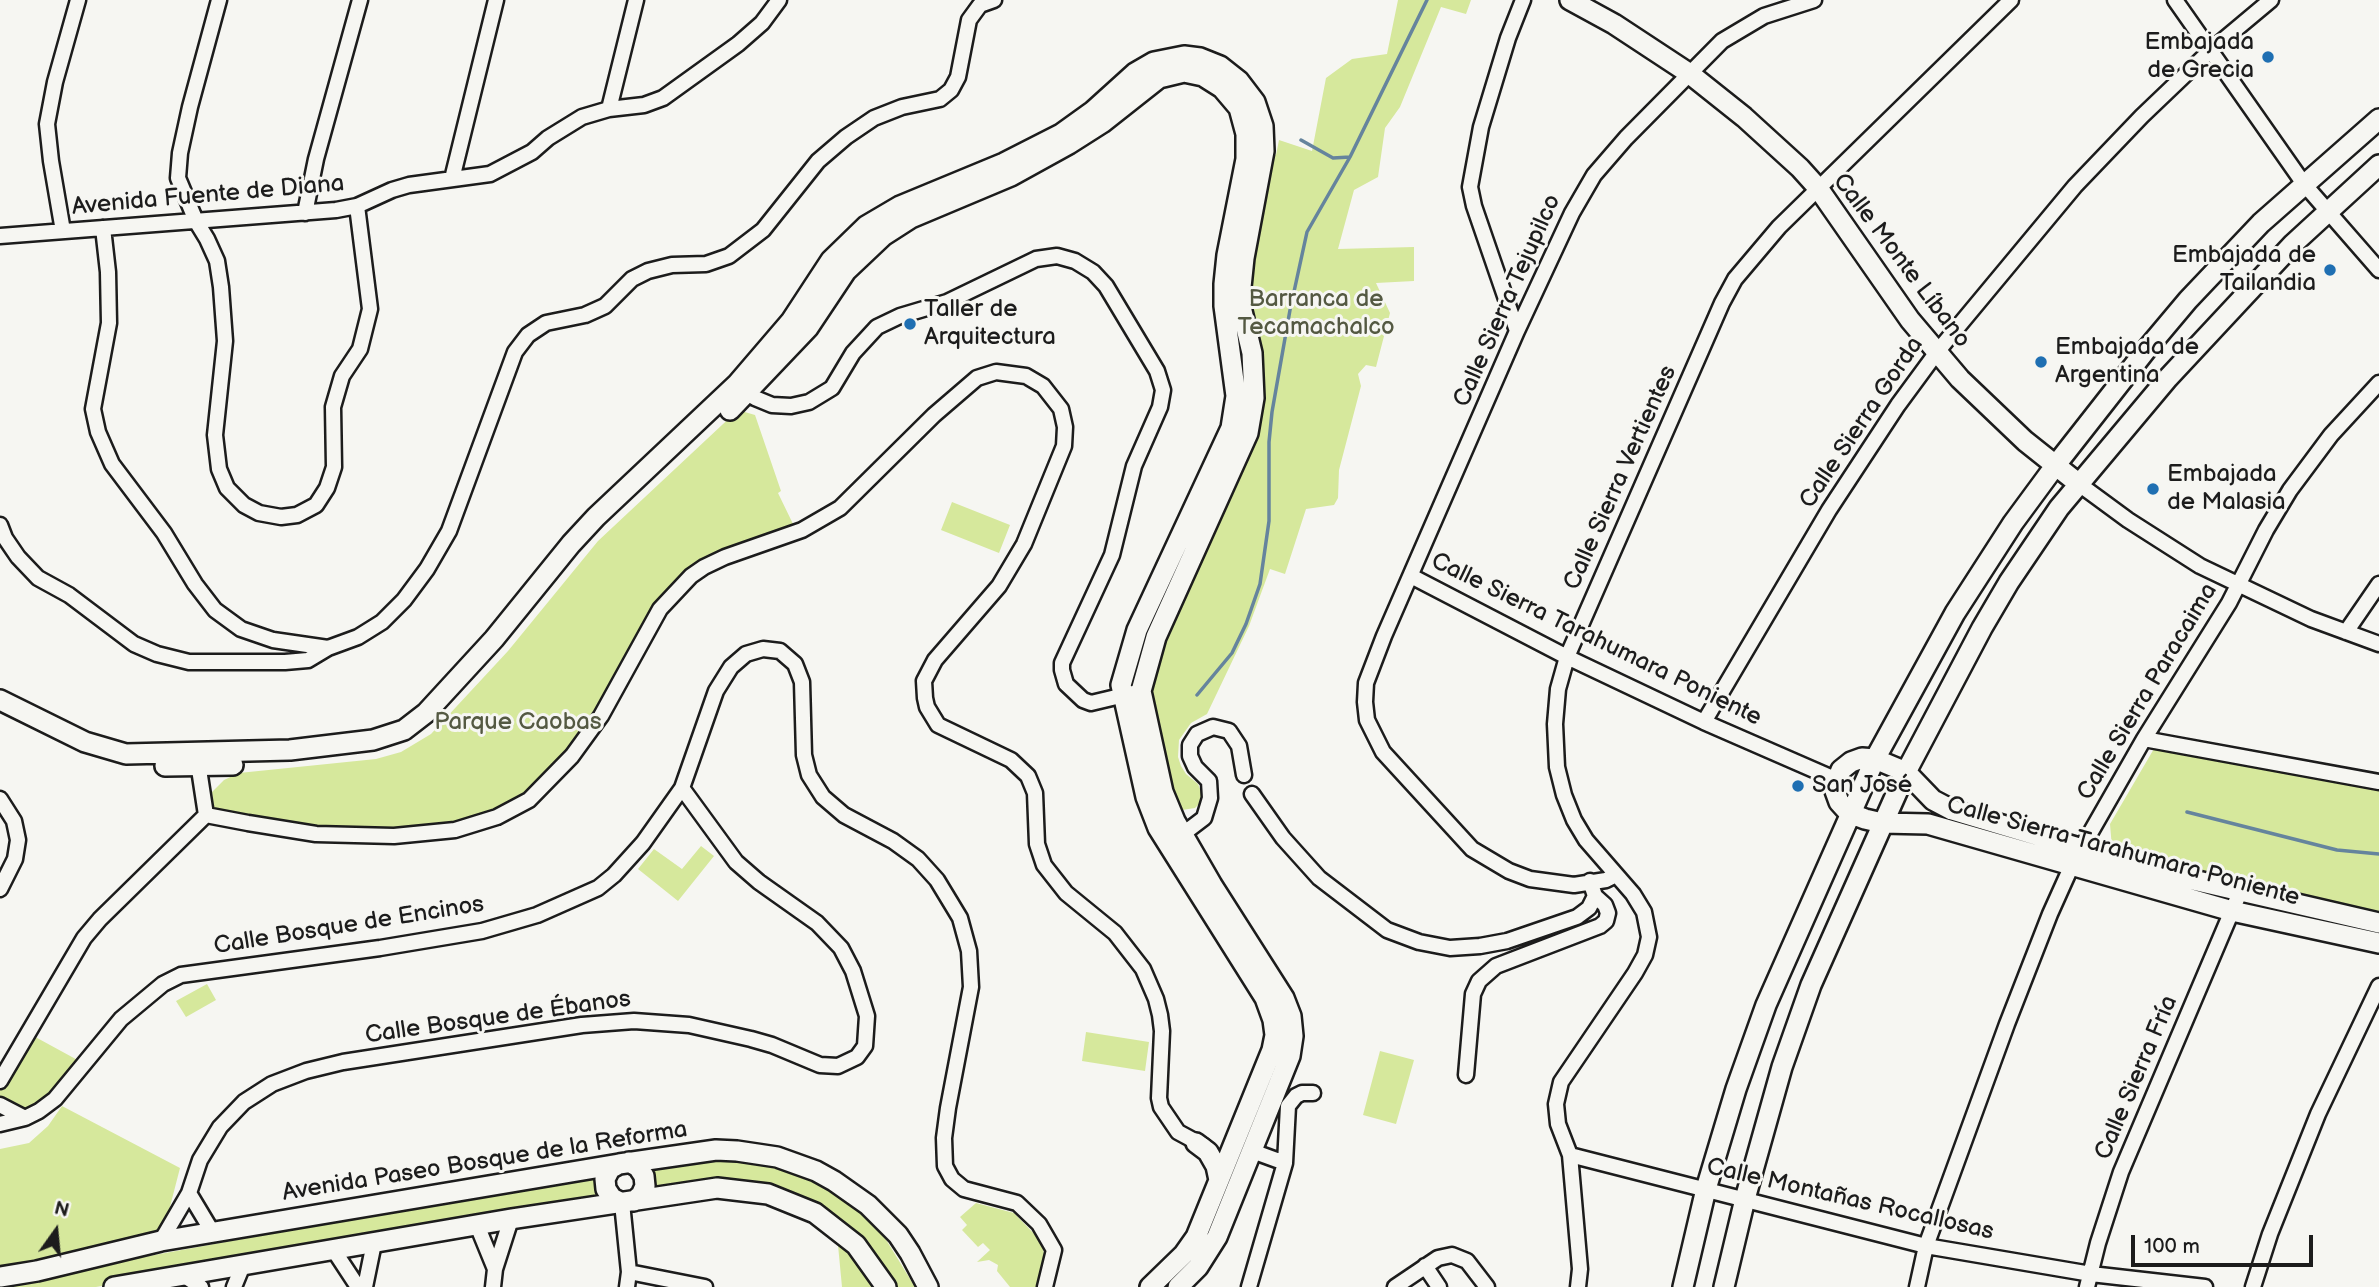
<!DOCTYPE html>
<html>
<head>
<meta charset="utf-8">
<style>
  body { margin:0 }
  #map { position:relative; width:2379px; height:1287px; overflow:hidden; background:#f6f6f2; font-family:"Balsamiq Sans",sans-serif }
  canvas { display:block }
  .north { position:absolute; left:21px; top:1196px; width:70px; height:70px; -webkit-text-stroke:5px #f6f6f2; paint-order:stroke; rotate:15deg; font-size:19px; font-weight:700; line-height:28px; text-align:center; color:#1c1c1c }
  .north::after { content:''; display:block; margin:auto; width:24px; height:32px; background:#1c1c1c; clip-path:polygon(50% 0,100% 100%,50% 72%,0 100%) }
  .scale { position:absolute; left:2131px; top:1235px; width:182px; height:32px; box-sizing:border-box; border:4px solid #1c1c1c; border-top:0; padding-left:9px; font-size:21px; line-height:24px; white-space:nowrap; color:#1c1c1c; -webkit-text-stroke:5px #f6f6f2; paint-order:stroke }
</style>
</head>
<body>
<div id="map">
<canvas width="2379" height="1287"></canvas>
<div class="north">N</div>
<div class="scale">100 m</div>
</div>
<script>
const context = document.querySelector('canvas').getContext('2d');
context.lineJoin = 'round';
function fill(path, color) { context.fillStyle = color; context.fill(path, 'evenodd'); }
const poly = rows => new Path2D(rows.map(r => 'M' + r).join(''));
function strokePath(path, color, width, dash) { context.strokeStyle = color; context.lineWidth = width; context.lineCap = dash ? 'butt' : 'round'; context.setLineDash(dash || []); context.stroke(path); }
function label(font, color, halo, rows, align = 'center') {
  context.font = font + ' "Balsamiq Sans",sans-serif'; context.lineWidth = 6; context.setLineDash([]); context.textBaseline = 'middle'; context.strokeStyle = halo; context.fillStyle = color; for (const [text, x, y, turn = 0] of rows) {
    context.save(); context.translate(x, y); context.rotate((+turn || 0) * Math.PI / 180); context.textAlign = isNaN(turn) ? turn : align; if (halo) context.strokeText(text, 0, 0); context.fillText(text, 0, 0); context.restore();
  }
}
const green = poly([
  [1398,0,1471,0,1466,14,1441,7,1400,107,1385,128,1378,177,1354,190,1338,249,1414,247,1414,281,1376,283,1390,313,1376,367,1366,365,1358,374,1361,386,1339,470,1338,498,1334,505,1306,509,1285,574,1270,569,1249,626,1207,714,1191,723,1179,740,1178,757,1181,766,1186,774,1198,784,1202,794,1199,804,1195,808,1182,810,1177,808,1148,716,1150,670,1252,434,1246,287,1269,152,1276,155,1279,140,1312,151,1326,78,1352,59,1387,54],
  [738,410,755,415,781,491,778,493,794,526,722,550,700,561,674,582,647,617,582,732,567,752,525,794,494,811,454,823,394,830,317,827,214,809,212,792,224,780,239,773,376,759,401,752,431,734,508,651,598,541],
  [952,502,1010,525,999,553,941,530],
  [2155,747,2379,790,2379,911,2326,904,2112,848,2110,824],
  [701,846,714,856,678,901,638,869,654,849,682,869],
  [207,984,216,1000,186,1017,176,1001],
  [1086,1032,1149,1042,1145,1071,1082,1061],
  [28,1033,83,1063,25,1118,0,1105,0,1081],
  [1380,1051,1414,1060,1396,1124,1363,1115],
  [62,1106,180,1168,165,1226,138,1258,602,1173,604,1195,96,1287,0,1287,0,1149,29,1143,48,1126],
  [715,1161,747,1163,781,1169,810,1180,839,1197,867,1218,885,1238,915,1287,896,1287,880,1261,862,1241,843,1222,824,1208,701,1181,660,1188,653,1185,651,1175,657,1169,686,1163],
  [976,1203,1014,1213,1042,1242,1045,1260,1038,1287,1010,1287,997,1271,998,1265,989,1260,977,1262,990,1250,983,1243,978,1247,962,1230,967,1225,960,1217],
  [838,1245,855,1259,872,1287,842,1287]
]);
const stream = poly([
  [1301,140,1333,158,1350,157],
  [1197,695,1232,653,1246,624,1260,584,1269,521,1269,442,1272,412,1290,310,1307,232,1350,157,1427,0],
  [2187,812,2337,850,2379,854]
]);
const street = poly([
  [219,0,190,107,180,153,178,178,196,221,207,239,217,261,221,287,225,341,215,435,219,469,227,488,244,505,259,513,281,517,297,515,316,505,327,488,334,467,333,407,342,376,360,349,370,309,357,206],
  [2175,0,2304,184,2379,270],
  [609,109,636,0],
  [452,179,496,0],
  [305,213,316,159,360,0],
  [103,228,108,272,109,323,93,409,98,432,112,464,164,533,195,584,215,610,241,629,273,640,328,648,358,637,382,622,404,600,427,569,449,531,515,352,528,335,546,323,585,315,605,306,632,279,648,271,672,265,706,264,729,256,763,230,818,161,846,137,874,118,902,107,940,99,951,90,958,77,969,20,980,5,994,0],
  [63,231,51,161,47,124,55,82,78,0],
  [0,236,336,210,357,206,392,190,409,185,490,174,532,152,548,138,582,117,609,109,644,105,663,98,738,44,762,23,779,0],
  [1517,331,1474,206,1470,187,1481,127,1508,38,1523,0],
  [740,388,755,398,772,405,791,406,809,402,832,388,853,353,877,327,900,316,947,302,1036,259,1057,256,1075,261,1093,272,1106,286,1157,371,1163,390,1160,407,1134,466,1112,555,1062,663,1062,670,1066,684,1083,700,1091,703,1133,693],
  [2079,484,2128,520,2200,566,2311,619,2379,644],
  [0,525,5,538,18,557,38,578,69,595,134,644,157,654,189,662,285,662,308,660,328,648],
  [1411,576,1567,657,1704,722,1837,780],
  [2346,632,2379,584],
  [1704,722,1829,510,1898,405,1937,352,2075,186,2142,116,2210,51,2271,0],
  [2144,739,2379,782],
  [197,756,206,815,248,823,316,834,394,836,455,830,497,817,529,800,572,756,601,716,660,609,691,576,704,567,725,557,802,530,840,508,934,415,977,378,996,372,1026,376,1043,386,1061,409,1065,427,1064,446,1024,544,999,586,935,660,924,681,925,698,927,707,938,725,1011,760,1028,776,1035,793,1037,844,1044,865,1066,893,1115,933,1143,969,1156,999,1160,1015,1162,1031,1159,1098,1161,1107,1178,1132,1204,1146],
  [1252,794,1283,838,1319,878,1387,930,1419,942,1450,948,1480,946,1507,941,1577,917,1589,908,1595,896,1590,881],
  [0,799,14,821,18,840,15,859,0,889],
  [1183,834,1204,818,1210,798,1209,781,1195,767,1190,756,1190,745,1197,734,1213,727,1229,731,1239,746,1244,775],
  [1616,875,1606,880,1574,885,1530,879,1509,871,1472,849,1383,752,1367,720,1365,702,1366,683,1384,636,1517,331,1572,213,1594,175,1626,138,1722,41,1764,16,1814,0],
  [1466,1075,1473,994,1479,981,1496,966,1600,926,1606,921,1608,913,1605,905,1595,896],
  [0,1081,84,938,100,919,206,815],
  [0,1105,25,1118,39,1111,55,1099,121,1019,163,984,181,975,380,948,482,931,537,915,598,888,614,875,643,843,682,788,716,691,731,667,746,654,763,649,780,651,795,664,802,682,804,755,809,775,823,797,844,815,893,841,918,859,937,880,960,918,969,951,971,987,948,1108,944,1138,945,1166,952,1179,964,1189,1017,1203,1039,1224,1054,1250,1045,1287],
  [0,1124,25,1118],
  [1570,1155,1926,1246,2091,1274,2205,1287],
  [1285,1163,1288,1106,1296,1096,1302,1093,1313,1093],
  [189,1193,213,1233],
  [622,1203,629,1272,627,1287],
  [477,1225,495,1269],
  [161,1241,189,1193,200,1160,220,1127,244,1102,272,1084,306,1071,343,1062,582,1025,634,1021,689,1025,751,1039,772,1045,820,1065,838,1066,857,1057,865,1046,867,1016,853,971,841,948,817,923,759,882,736,862,682,788],
  [333,1249,358,1287],
  [1425,1266,1439,1287],
  [629,1272,705,1287],
  [183,1275,201,1287],
  [234,1287,243,1265],
  [365,1287,374,1243],
  [493,1287,495,1269,511,1219],
  [1249,1287,1285,1163,1252,1151],
  [1395,1287,1438,1258,1452,1255,1467,1261,1487,1287],
  [1578,1287,1580,1269,1570,1155,1558,1124,1556,1104,1561,1082,1635,973,1645,955,1649,937,1644,912,1633,894,1586,840,1574,820,1564,795,1557,767,1555,724,1558,689,1567,657,1722,303,1735,279,1779,227,2011,0],
  [1917,1287,1926,1246,2007,1024,2050,914,2072,865,2144,739,2229,603,2266,530,2290,490,2331,435,2379,383],
  [2087,1287,2098,1243,2121,1172,2240,892],
  [2253,1287,2270,1234,2318,1114,2379,986]
]);
const secondary = poly([
  [1570,0,1614,24,1690,74,1744,117,1800,168,1818,188,1910,320,1960,379,2025,441,2079,484],
  [730,410,808,328,846,271,883,236,911,218,1011,176,1069,144,1102,123,1159,78,1184,72,1203,76,1222,88,1239,108,1246,134,1246,159,1227,255,1224,284,1224,306,1236,396,1231,428,1137,630,1121,685,1146,797,1158,828,1265,998,1273,1020,1275,1035,1272,1050,1196,1237,1184,1254,1150,1287],
  [0,700,85,742,126,754,290,750,373,740,404,730,426,713,494,639,571,544,596,517,737,384,791,321,831,260,866,226,900,206,1004,163,1061,134,1093,111,1135,73,1154,62,1184,56,1200,58,1220,66,1239,81,1255,102,1263,126,1264,151,1244,258,1241,287,1242,311,1252,353,1254,398,1248,433,1156,637,1141,691,1163,792,1175,821,1212,885,1284,998,1291,1016,1293,1036,1290,1056,1217,1237,1198,1267,1178,1287],
  [165,766,233,765],
  [2379,923,2163,873,1952,810,1933,800,1906,772,1875,759,1862,758,1851,762,1841,770,1837,780,1835,791,1839,802,1849,813,1865,819,1882,823,1928,824,2232,911,2379,943],
  [1196,1143,1208,1152,1216,1166,1219,1180],
  [629,1162,638,1167,644,1176,645,1186,641,1195,634,1201],
  [619,1164,610,1169,605,1179,606,1189,612,1198,622,1203],
  [0,1277,37,1271,161,1241,619,1164,716,1150,737,1151,777,1157,816,1171,834,1181,868,1205,898,1235,910,1253,928,1287],
  [114,1287,511,1219,717,1188,768,1194,815,1213,856,1245,886,1287],
  [1683,1287,1706,1189,1736,1089,1766,1005,1875,759,1955,613,2013,523,2055,466,2146,350,2188,300,2261,223,2379,119],
  [1724,1287,1745,1199,1782,1067,1811,985,1906,772,1982,628,2009,582,2059,508,2168,378,2293,244,2379,165]
]);
const markers = [
  [2268,57,7,"#1f6fb2"],
  [2330,270,7,"#1f6fb2"],
  [910,324,7,"#1f6fb2"],
  [2041,362,7,"#1f6fb2"],
  [2153,489,7,"#1f6fb2"],
  [1798,786,7,"#1f6fb2"]
];
const poiNames = [
  ["Embajada",2254,43,"right"],
  ["de Grecia",2254,71,"right"],
  ["Embajada de",2316,256,"right"],
  ["Tailandia",2316,284,"right"],
  ["Taller de",924,310],
  ["Arquitectura",924,338],
  ["Embajada de",2055,348],
  ["Argentina",2055,376],
  ["Embajada",2167,475],
  ["de Malasia",2167,503],
  ["San José",1812,786]
];
const streetNames = [
  ["Avenida Fuente de Diana",208,196,-5],
  ["Calle Monte Líbano",1901,261,53],
  ["Calle Sierra Tejupilco",1508,301,-66],
  ["Calle Sierra Gorda",1862,423,-56],
  ["Calle Sierra Vertientes",1621,478,-66],
  ["Calle Sierra Tarahumara Poniente",1596,640,26],
  ["Calle Sierra Paracaima",2148,692,-59],
  ["Calle Sierra Tarahumara Poniente",2123,852,15],
  ["Calle Bosque de Encinos",349,926,-9],
  ["Calle Bosque de Ébanos",498,1018,-8],
  ["Calle Sierra Fría",2137,1078,-67],
  ["Avenida Paseo Bosque de la Reforma",485,1162,-9],
  ["Calle Montañas Rocallosas",1850,1200,13]
];
const parkNames = [
  ["Barranca de",1316,300],
  ["Tecamachalco",1316,328],
  ["Parque Caobas",518,723]
];
fill(green, '#d6e89c');
strokePath(stream, '#65849d', 3.5);
strokePath(street, '#1c1c1c', 19);
strokePath(secondary, '#1c1c1c', 24);
strokePath(street, '#f6f6f2', 14);
strokePath(secondary, '#f6f6f2', 19);
for (const [x, y, r, color] of markers) { const dot = new Path2D(); dot.arc(x, y, r, 0, 2 * Math.PI); context.fillStyle = color; context.fill(dot); strokePath(dot, '#f6f6f2', 2.5); }
label('24px', '#1c1c1c', '#f6f6f2', poiNames, 'left');
label('24px', '#1c1c1c', '#f6f6f2', streetNames);
label('24px', '#545942', '#f6f6f2', parkNames);
</script>
</body>
</html>
